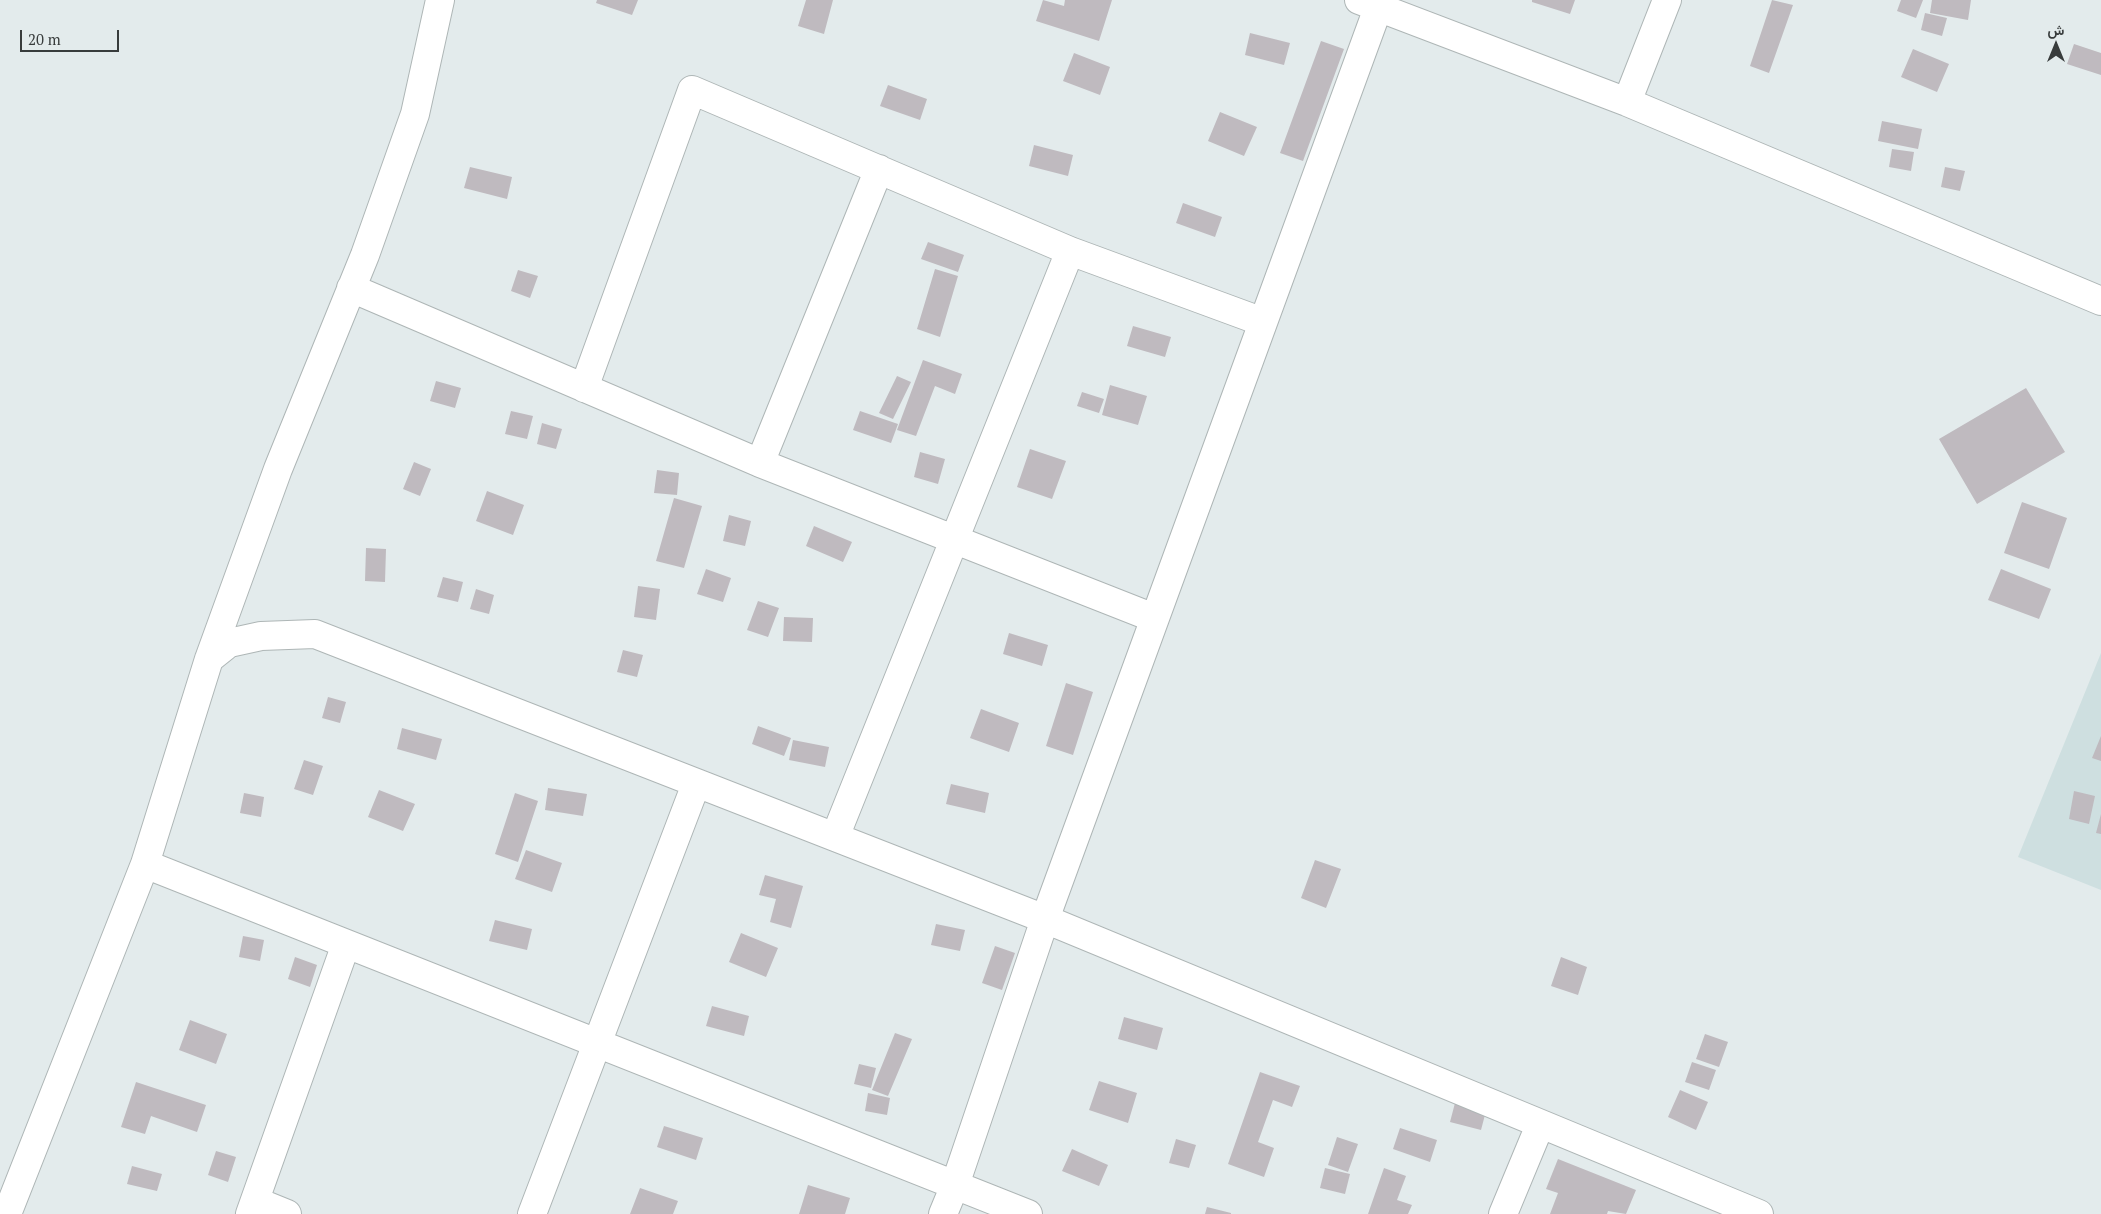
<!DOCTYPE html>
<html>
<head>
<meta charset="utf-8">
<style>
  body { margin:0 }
  #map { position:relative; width:2101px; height:1214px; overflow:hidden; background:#e3ebec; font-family:"PT Serif",Vazirmatn,serif }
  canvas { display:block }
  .north { position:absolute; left:2031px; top:20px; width:50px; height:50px; -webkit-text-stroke:4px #e3ebec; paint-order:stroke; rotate:0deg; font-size:14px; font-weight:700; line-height:20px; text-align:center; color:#383c3c }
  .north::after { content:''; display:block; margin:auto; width:18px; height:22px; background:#383c3c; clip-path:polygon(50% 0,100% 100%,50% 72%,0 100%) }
  .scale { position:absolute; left:20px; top:30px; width:99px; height:22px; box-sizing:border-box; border:2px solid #383c3c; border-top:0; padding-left:6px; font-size:15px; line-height:18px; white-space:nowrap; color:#383c3c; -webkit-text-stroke:4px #e3ebec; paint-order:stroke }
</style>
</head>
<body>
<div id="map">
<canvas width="2101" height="1214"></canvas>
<div class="north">ش</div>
<div class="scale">20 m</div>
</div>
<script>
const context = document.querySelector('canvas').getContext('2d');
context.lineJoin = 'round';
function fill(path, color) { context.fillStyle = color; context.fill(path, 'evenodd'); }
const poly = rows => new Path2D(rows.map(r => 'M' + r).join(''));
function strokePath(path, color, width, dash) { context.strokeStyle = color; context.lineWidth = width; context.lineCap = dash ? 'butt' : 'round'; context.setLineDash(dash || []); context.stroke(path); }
const built = poly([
  [2101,653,2101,890,2018,857]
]);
const building = poly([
  [597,0,638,0,632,15,596,3],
  [806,0,833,0,824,34,798,26],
  [1043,0,1064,6,1065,0,1112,0,1099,41,1036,21],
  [1532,0,1575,0,1570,14,1532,2],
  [1772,0,1793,5,1769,73,1750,66],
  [1901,0,1923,0,1916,18,1897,11],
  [1932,0,1971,0,1968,20,1930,13],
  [1925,13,1947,18,1942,36,1921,30],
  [1250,33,1290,43,1284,65,1245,55],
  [1321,41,1344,49,1303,161,1280,153],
  [2074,44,2101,53,2101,75,2067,64],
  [1913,49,1949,64,1937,92,1901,77],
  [1074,53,1110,67,1100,95,1063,81],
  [888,85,927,99,920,120,880,106],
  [1220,112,1257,127,1244,156,1208,141],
  [1882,121,1922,129,1918,149,1878,141],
  [1034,145,1073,155,1068,176,1029,166],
  [1892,149,1914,152,1911,171,1889,167],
  [470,167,512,177,507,199,464,188],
  [1945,167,1965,171,1960,191,1941,187],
  [1183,203,1222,217,1215,237,1176,223],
  [928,242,964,255,958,272,921,259],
  [935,269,958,276,940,337,917,329],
  [518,270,538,276,530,298,511,291],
  [1133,326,1171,337,1165,357,1127,346],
  [923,360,962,374,955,394,935,386,916,436,897,430],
  [897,376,911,382,893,419,879,413],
  [436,381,461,388,455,408,430,401],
  [1110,385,1147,396,1138,425,1102,415],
  [2026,388,2065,452,1977,504,1939,439],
  [1082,392,1104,399,1099,413,1077,406],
  [511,411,533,416,527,439,505,434],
  [860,411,898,424,891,443,853,430],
  [542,423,562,429,556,449,537,444],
  [1030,449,1066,461,1052,499,1017,487],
  [920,452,945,459,938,484,914,477],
  [414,462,431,469,420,496,403,489],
  [657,470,679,473,677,495,654,493],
  [487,491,524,505,513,535,476,521],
  [674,498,702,506,684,568,656,561],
  [2022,502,2067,518,2049,569,2004,553],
  [729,515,751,521,745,546,723,541],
  [814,526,852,542,843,562,806,546],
  [366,548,386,549,385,582,365,581],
  [706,569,731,578,723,602,697,594],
  [2001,569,2051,589,2039,619,1988,600],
  [443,577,463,582,458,602,437,597],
  [638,586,660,589,656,620,634,617],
  [476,589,494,595,489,614,470,609],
  [758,601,779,608,768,637,747,630],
  [784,617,813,618,812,642,783,641],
  [1009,633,1048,645,1042,666,1003,654],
  [623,650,643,655,637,677,617,672],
  [1066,683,1093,692,1073,755,1046,746],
  [328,697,346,702,340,723,322,718],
  [981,709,1019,723,1009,752,970,738],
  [758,726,791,738,784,756,752,744],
  [402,728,442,739,436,760,397,749],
  [2101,736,2101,761,2092,758],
  [793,740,829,747,825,767,789,760],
  [304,760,323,766,313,795,294,789],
  [951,784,989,793,985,813,946,804],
  [548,788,587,794,583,816,545,810],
  [379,790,415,804,403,831,368,817],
  [2074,791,2095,796,2089,824,2069,819],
  [244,793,264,797,261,817,240,813],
  [515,793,538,801,518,862,495,854],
  [2101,814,2101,834,2096,833],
  [526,850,562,863,552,892,515,879],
  [1315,860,1341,869,1326,908,1301,898],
  [765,875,803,886,791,928,770,922,776,899,759,895],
  [495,920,532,929,527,950,489,941],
  [936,924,965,930,960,951,931,945],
  [741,933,778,948,766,977,729,962],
  [243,936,264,940,260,961,239,957],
  [995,946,1015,953,1002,990,982,983],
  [295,957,317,965,310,987,288,979],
  [1561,957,1587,967,1578,995,1551,986],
  [712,1006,749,1016,744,1036,706,1026],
  [1124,1017,1163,1028,1157,1050,1118,1039],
  [190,1020,227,1034,216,1064,179,1050],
  [895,1033,912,1039,888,1096,872,1090],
  [1705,1034,1728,1042,1719,1067,1696,1059],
  [1692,1062,1716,1070,1709,1090,1685,1082],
  [859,1064,876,1068,871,1088,854,1084],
  [1260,1072,1300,1086,1292,1107,1273,1100,1258,1142,1274,1148,1264,1177,1228,1164],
  [1099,1081,1137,1093,1128,1123,1089,1110],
  [136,1082,206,1105,197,1132,151,1116,145,1134,121,1127],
  [1680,1090,1708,1102,1696,1130,1668,1117],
  [868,1093,890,1098,887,1115,865,1111],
  [1455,1103,1486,1111,1481,1130,1450,1122],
  [664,1126,703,1138,696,1160,657,1147],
  [1400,1128,1437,1140,1430,1162,1393,1149],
  [1337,1137,1358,1144,1348,1172,1328,1165],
  [1176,1139,1196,1145,1189,1168,1169,1163],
  [1072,1149,1108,1165,1099,1186,1062,1171],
  [216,1151,236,1157,228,1182,208,1175],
  [1558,1159,1636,1190,1626,1214,1608,1211,1607,1214,1550,1214,1558,1193,1546,1189],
  [132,1166,162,1174,157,1191,127,1184],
  [1325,1168,1350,1174,1345,1194,1320,1188],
  [1384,1168,1406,1176,1397,1200,1412,1205,1408,1214,1368,1214],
  [808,1185,850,1198,845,1214,799,1214],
  [640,1188,678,1201,673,1214,630,1214],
  [1207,1207,1231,1213,1231,1214,1205,1214]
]);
const street = poly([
  [1359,0,1627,102,2101,301],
  [1627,102,1667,0],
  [351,288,760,463,1154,618],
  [584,388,692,90,1070,251,1263,322],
  [760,463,879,169],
  [209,659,229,643,261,636,315,634,1045,919,1759,1214],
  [835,837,1070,251],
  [145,864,1028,1214],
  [255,1201,287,1214],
  [7,1214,145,864,209,659,278,469,365,255,415,114,440,0],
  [250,1214,346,944],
  [532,1214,696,784],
  [943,1214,955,1185,1045,919,1378,8],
  [1503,1214,1540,1125]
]);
fill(built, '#cedfe0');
fill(building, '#bfbabf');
strokePath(street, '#aeb6b6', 30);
strokePath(street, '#fff', 28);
</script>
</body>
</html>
